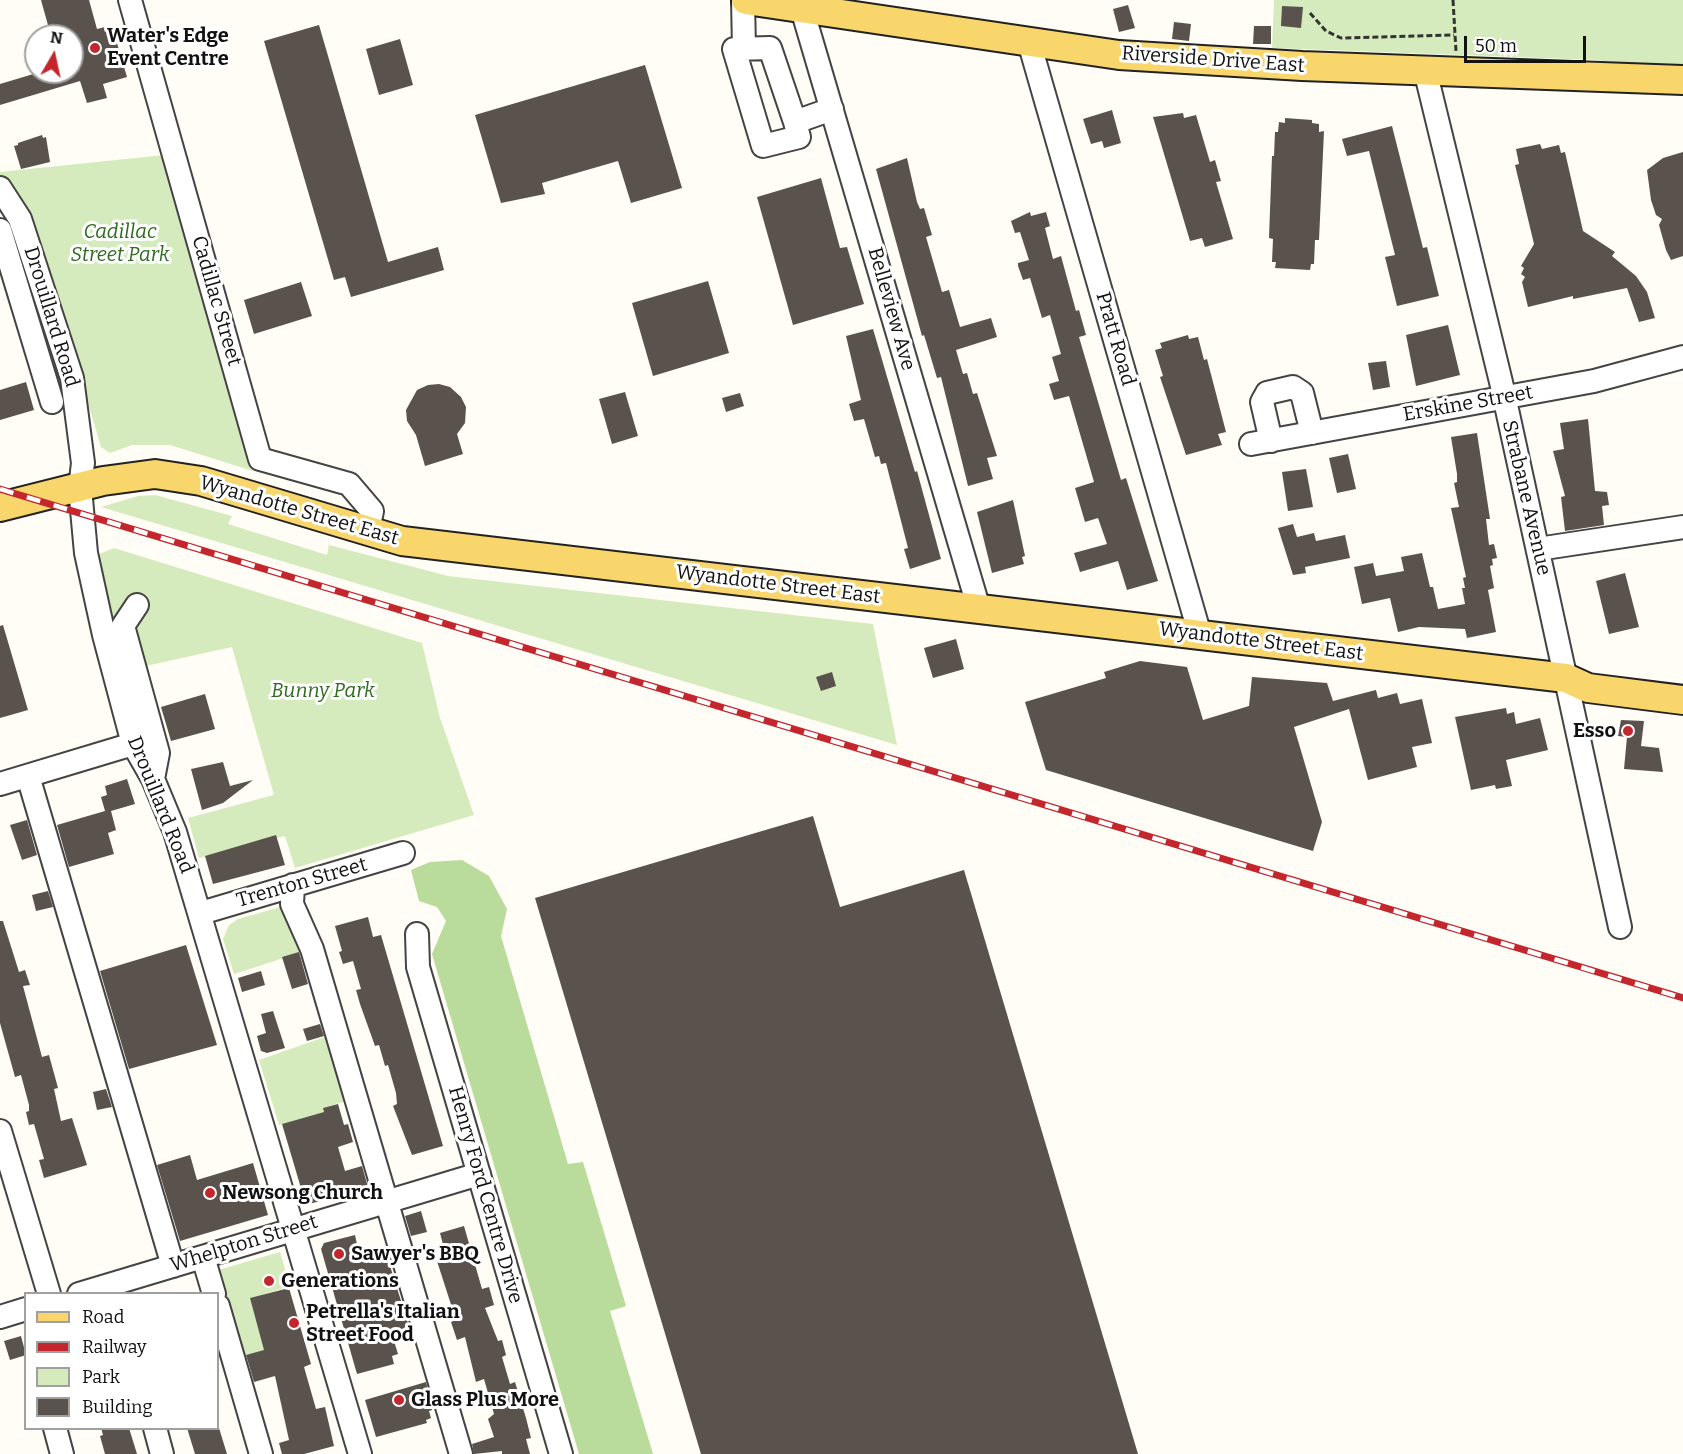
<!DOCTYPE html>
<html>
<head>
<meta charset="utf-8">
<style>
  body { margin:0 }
  #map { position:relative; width:1683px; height:1454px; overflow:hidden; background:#fffdf5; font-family:Bitter,serif }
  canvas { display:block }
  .legend { position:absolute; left:24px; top:1292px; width:195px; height:138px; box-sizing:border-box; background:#fff; border:2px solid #a0a0a0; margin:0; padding:8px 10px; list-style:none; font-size:18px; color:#111 }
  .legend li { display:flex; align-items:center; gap:12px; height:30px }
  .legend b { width:30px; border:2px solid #a0a0a0 }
  .north { position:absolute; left:24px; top:24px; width:60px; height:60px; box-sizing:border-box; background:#fff; border:2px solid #a0a0a0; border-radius:50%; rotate:9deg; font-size:16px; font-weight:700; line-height:24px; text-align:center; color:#111 }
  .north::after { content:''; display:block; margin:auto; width:21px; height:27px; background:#c4262e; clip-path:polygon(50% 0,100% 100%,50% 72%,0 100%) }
  .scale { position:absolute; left:1464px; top:36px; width:122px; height:27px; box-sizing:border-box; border:3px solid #111; border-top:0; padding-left:8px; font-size:18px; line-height:21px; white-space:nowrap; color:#111; -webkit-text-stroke:4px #fff; paint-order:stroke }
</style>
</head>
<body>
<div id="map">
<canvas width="1683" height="1454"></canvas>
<ul class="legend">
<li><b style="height:8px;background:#f9d66b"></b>Road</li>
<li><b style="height:8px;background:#c4262e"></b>Railway</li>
<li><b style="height:16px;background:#d5ebbd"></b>Park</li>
<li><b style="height:16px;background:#5a524d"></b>Building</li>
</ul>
<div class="north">N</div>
<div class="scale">50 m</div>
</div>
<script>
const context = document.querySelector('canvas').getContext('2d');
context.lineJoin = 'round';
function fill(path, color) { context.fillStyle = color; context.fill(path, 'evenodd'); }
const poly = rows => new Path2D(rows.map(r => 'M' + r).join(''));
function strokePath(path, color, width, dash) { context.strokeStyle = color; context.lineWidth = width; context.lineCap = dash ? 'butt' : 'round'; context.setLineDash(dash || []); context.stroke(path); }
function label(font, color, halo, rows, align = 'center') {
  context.font = font + ' Bitter,serif'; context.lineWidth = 6; context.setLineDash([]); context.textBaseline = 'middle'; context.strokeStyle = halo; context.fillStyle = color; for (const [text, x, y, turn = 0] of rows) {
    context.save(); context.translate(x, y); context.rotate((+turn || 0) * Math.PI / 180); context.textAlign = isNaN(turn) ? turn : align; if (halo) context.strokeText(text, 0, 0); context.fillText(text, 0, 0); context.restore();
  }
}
const green = poly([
  [1274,0,1683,0,1683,71,1596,60,1272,48],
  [174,154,260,459,253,471,170,445,132,445,110,453,101,447,35,224,0,188,0,172],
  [155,495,232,516,228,524,327,555,329,545,448,576,873,624,897,745,101,507,138,496],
  [114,548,422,643,440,718,474,815,295,868,285,836,199,858,188,818,274,795,232,647,127,670,97,555],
  [298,902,312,949,234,974,223,939,229,925,238,919],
  [336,1033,356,1098,323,1108,324,1112,279,1125,259,1060],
  [280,1252,290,1286,253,1298,269,1350,233,1358,208,1273]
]);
const forest = poly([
  [462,860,489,876,507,909,501,936,568,1164,583,1162,626,1306,610,1311,653,1454,579,1454,432,954,446,921,437,907,419,901,411,870,430,862]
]);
const building = poly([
  [41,0,89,0,97,29,105,27,108,35,114,33,127,77,103,84,107,98,87,103,80,81,0,105,0,84,40,72,72,72,72,36,51,36],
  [1128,5,1135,28,1119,32,1113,9],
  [1282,6,1303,7,1301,28,1281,26],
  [1174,22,1191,24,1189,41,1172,39],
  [319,25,388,262,438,247,444,270,351,297,345,277,334,280,264,41],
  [1254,26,1271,26,1271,44,1253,44],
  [400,39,413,85,379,95,366,49],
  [645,65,682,188,631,203,618,161,542,183,545,194,501,203,475,115],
  [1112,110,1121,143,1104,148,1102,141,1091,144,1083,119],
  [1183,113,1184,118,1196,115,1210,162,1215,160,1221,181,1216,182,1233,239,1205,247,1202,238,1190,241,1153,117],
  [1285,118,1312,120,1312,123,1319,124,1319,132,1324,131,1319,240,1315,240,1314,264,1311,264,1310,270,1275,268,1276,262,1272,262,1273,239,1269,238,1272,156,1274,156,1275,132,1278,132,1279,122,1285,123],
  [1392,126,1423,248,1427,247,1439,296,1397,306,1385,257,1395,255,1369,151,1347,156,1342,139],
  [42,135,43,138,46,137,50,162,21,169,14,146,18,145,18,143],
  [1540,144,1542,149,1559,145,1561,153,1565,152,1583,231,1615,252,1612,256,1636,276,1647,292,1655,318,1639,322,1627,288,1573,299,1573,296,1528,307,1522,282,1525,277,1521,274,1524,268,1521,266,1534,244,1515,165,1519,164,1516,149],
  [1683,152,1683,256,1671,260,1666,250,1659,225,1662,219,1656,215,1651,200,1647,170,1663,158],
  [907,158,917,202,920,209,924,208,932,235,926,237,942,292,949,290,960,327,991,318,997,337,956,350,963,374,967,373,973,394,977,393,997,456,987,458,993,479,968,486,941,377,937,378,924,335,922,336,876,169],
  [821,178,840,248,847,247,864,304,793,325,757,197],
  [1030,212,1031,216,1046,212,1050,226,1045,228,1053,259,1061,256,1076,311,1079,310,1086,335,1079,337,1121,480,1126,478,1158,581,1127,590,1118,561,1080,572,1074,553,1107,544,1098,518,1085,522,1075,488,1094,482,1069,396,1054,400,1049,384,1059,381,1052,357,1061,354,1050,315,1042,318,1030,278,1023,280,1018,266,1018,263,1029,260,1020,232,1015,233,1011,221],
  [708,281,729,353,653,376,632,303],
  [301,282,312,316,254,334,244,300],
  [1448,325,1460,375,1416,386,1406,335],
  [873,329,915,472,917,471,941,559,910,569,904,549,908,548,886,463,881,464,879,456,875,457,864,419,854,421,849,404,861,400,846,336],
  [1188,335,1189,339,1198,337,1204,360,1207,359,1226,432,1218,434,1222,445,1186,455,1160,377,1163,376,1155,350,1162,348,1160,343],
  [1386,361,1390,387,1373,390,1368,363],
  [26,382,34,410,0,420,0,390],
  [439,384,450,387,461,397,466,407,465,423,457,434,463,454,425,466,416,435,407,421,406,410,417,390,428,385],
  [625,392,638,436,612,444,599,399],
  [740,393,744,406,726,412,722,398],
  [1588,419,1595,491,1607,492,1609,505,1602,506,1604,525,1565,531,1561,497,1565,496,1553,451,1564,449,1560,423],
  [1477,433,1490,519,1486,519,1489,545,1494,544,1497,558,1492,559,1493,565,1490,566,1494,588,1488,590,1496,632,1467,638,1465,629,1419,627,1398,632,1390,598,1362,604,1354,567,1373,563,1376,576,1404,571,1401,557,1422,553,1430,587,1433,587,1438,609,1465,604,1462,588,1465,588,1463,578,1466,577,1451,508,1459,507,1454,483,1457,482,1457,474,1451,437],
  [1348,454,1356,489,1337,493,1329,458],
  [1306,469,1313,507,1288,511,1282,472],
  [1013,500,1025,556,1022,557,1024,564,992,573,977,512],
  [1293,524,1297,537,1314,533,1316,541,1345,535,1350,558,1305,567,1306,573,1293,575,1278,528],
  [1625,573,1639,627,1609,634,1596,581],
  [3,625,28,710,0,718,0,626],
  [956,639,964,669,933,678,924,648],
  [1140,661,1187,667,1203,720,1249,706,1252,677,1327,683,1333,701,1376,690,1378,698,1397,693,1400,704,1422,699,1432,743,1412,747,1417,767,1368,780,1349,709,1294,727,1322,822,1313,851,1046,770,1025,702,1106,678,1104,672],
  [832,672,836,686,821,691,816,677],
  [205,694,215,729,171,741,161,707],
  [1506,708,1507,714,1514,712,1516,724,1540,718,1548,750,1506,760,1512,786,1496,789,1495,785,1471,790,1455,717],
  [1621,720,1644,721,1641,746,1659,748,1663,772,1624,769,1627,737,1618,736],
  [223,762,230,786,253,780,223,803,202,810,191,769],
  [127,779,135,804,111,811,116,830,108,833,114,854,69,867,57,825,105,811,101,797,107,795,105,786],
  [813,816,840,907,964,870,1138,1454,701,1454,535,898],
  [27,820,37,855,22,860,10,825],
  [276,835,285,865,213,884,205,856],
  [48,891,53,907,36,911,32,895],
  [368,917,373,937,381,935,443,1146,412,1155,393,1106,397,1104,396,1093,388,1065,385,1066,379,1045,375,1046,360,1004,356,990,361,989,353,961,343,964,339,952,342,951,335,926],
  [0,921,3,921,19,972,25,970,30,985,23,986,42,1057,49,1055,58,1088,54,1089,61,1121,72,1118,87,1165,44,1178,39,1160,44,1159,34,1124,29,1125,26,1112,29,1111,29,1105,21,1075,15,1077,0,1023],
  [186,945,217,1045,129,1069,100,971],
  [299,952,308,984,292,989,282,957],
  [261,971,265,985,242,992,238,978],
  [273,1011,285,1048,267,1053,261,1051,257,1036,266,1033,261,1014],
  [320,1024,324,1036,307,1041,303,1029],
  [106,1089,112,1107,97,1110,93,1092],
  [338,1104,344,1125,348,1124,353,1142,338,1147,345,1171,362,1166,368,1187,306,1205,282,1124,324,1112,323,1108],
  [190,1155,197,1180,253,1163,268,1215,180,1241,157,1165],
  [421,1211,427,1232,411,1236,405,1216],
  [464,1226,482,1289,489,1287,494,1305,485,1308,498,1341,502,1340,506,1355,502,1357,510,1384,515,1382,526,1418,531,1438,526,1439,530,1454,502,1454,502,1451,474,1454,472,1444,494,1437,488,1419,494,1414,484,1379,476,1382,465,1337,457,1340,451,1322,456,1320,436,1258,446,1256,440,1233],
  [355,1235,360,1258,386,1253,412,1336,394,1341,398,1354,392,1356,394,1364,357,1374,321,1249,324,1243],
  [289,1288,311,1364,304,1367,316,1409,325,1407,334,1446,304,1454,282,1454,279,1443,289,1440,275,1376,254,1382,246,1355,264,1350,250,1298],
  [21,1336,26,1355,10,1360,4,1341],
  [426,1382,431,1401,432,1410,429,1411,431,1418,426,1420,427,1423,376,1437,365,1400],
  [101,1428,129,1428,137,1454,105,1454,100,1436,103,1435],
  [187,1428,219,1428,227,1454,195,1454]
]);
const path = poly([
  [1453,0,1456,51],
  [1310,13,1326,31,1341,38,1454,35]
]);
const minor = poly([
  [130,0,260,459,349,484,372,511,368,531],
  [743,0,744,49],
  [802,9,979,609],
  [1029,42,1200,635],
  [1425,70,1501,382,1620,927],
  [795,122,799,137,763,146,734,49,770,48,795,122,832,109],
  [0,188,20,219,72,378,83,463,80,488,86,553,104,635,133,744,153,779,175,832,360,1454],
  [0,230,52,402],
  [1271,441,1262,402,1267,393,1293,387,1302,393,1312,433],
  [1251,444,1594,381,1683,357],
  [1538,549,1683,527],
  [137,605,123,626,158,753,153,779],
  [28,776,173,1266],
  [0,784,133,744],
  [293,885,292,904,312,949,461,1454],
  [201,913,403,853],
  [417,934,418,967,561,1454],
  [0,1131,49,1294],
  [203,1257,214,1294],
  [79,1294,479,1174],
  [218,1306,261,1454],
  [0,1317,26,1309],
  [55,1428,62,1454],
  [155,1428,162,1454]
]);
const major = poly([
  [746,0,1119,55,1302,66,1683,80],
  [0,507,103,481,155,474,201,481,402,541,1566,678,1588,688,1683,700]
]);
const rail = poly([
  [0,489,1683,998]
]);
const markers = [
  [95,48,6,"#c4262e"],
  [1628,731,6,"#c4262e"],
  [210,1193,6,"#c4262e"],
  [339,1254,6,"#c4262e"],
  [269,1281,6,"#c4262e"],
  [294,1323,6,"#c4262e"],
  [399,1400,6,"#c4262e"]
];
const poiNames = [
  ["Water's Edge",107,36],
  ["Event Centre",107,59],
  ["Esso",1616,731,"right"],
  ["Newsong Church",222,1193],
  ["Sawyer's BBQ",351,1254],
  ["Generations",281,1281],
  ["Petrella's Italian",306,1312],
  ["Street Food",306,1335],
  ["Glass Plus More",411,1400]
];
const streetNames = [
  ["Riverside Drive East",1213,60,4],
  ["Cadillac Street",216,301,74],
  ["Belleview Ave",891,309,74],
  ["Drouillard Road",51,317,73],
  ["Pratt Road",1115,339,74],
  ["Erskine Street",1468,404,-10],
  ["Strabane Avenue",1526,498,77],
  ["Wyandotte Street East",299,511,16],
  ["Wyandotte Street East",778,585,7],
  ["Wyandotte Street East",1261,642,7],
  ["Drouillard Road",160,805,68],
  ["Trenton Street",302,883,-16],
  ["Henry Ford Centre Drive",485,1195,74],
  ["Whelpton Street",244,1244,-17]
];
const parkNames = [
  ["Cadillac",120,232],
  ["Street Park",120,255],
  ["Bunny Park",323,691]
];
fill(green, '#d5ebbd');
fill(forest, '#b9dc9c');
fill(building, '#5a524d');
strokePath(minor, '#444', 26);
strokePath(major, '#222', 32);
strokePath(path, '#333', 3, [6, 3]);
strokePath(minor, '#fff', 22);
strokePath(major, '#f9d66b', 28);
strokePath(rail, '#c4262e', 7);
strokePath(rail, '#fff', 4.5, [14]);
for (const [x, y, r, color] of markers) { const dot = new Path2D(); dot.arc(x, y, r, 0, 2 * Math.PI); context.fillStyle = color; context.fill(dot); strokePath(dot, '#fff', 2); }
label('bold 20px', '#111', '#fff', poiNames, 'left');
label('20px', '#111', '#fff', streetNames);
label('italic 20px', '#2f6b1f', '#fff', parkNames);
</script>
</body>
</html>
